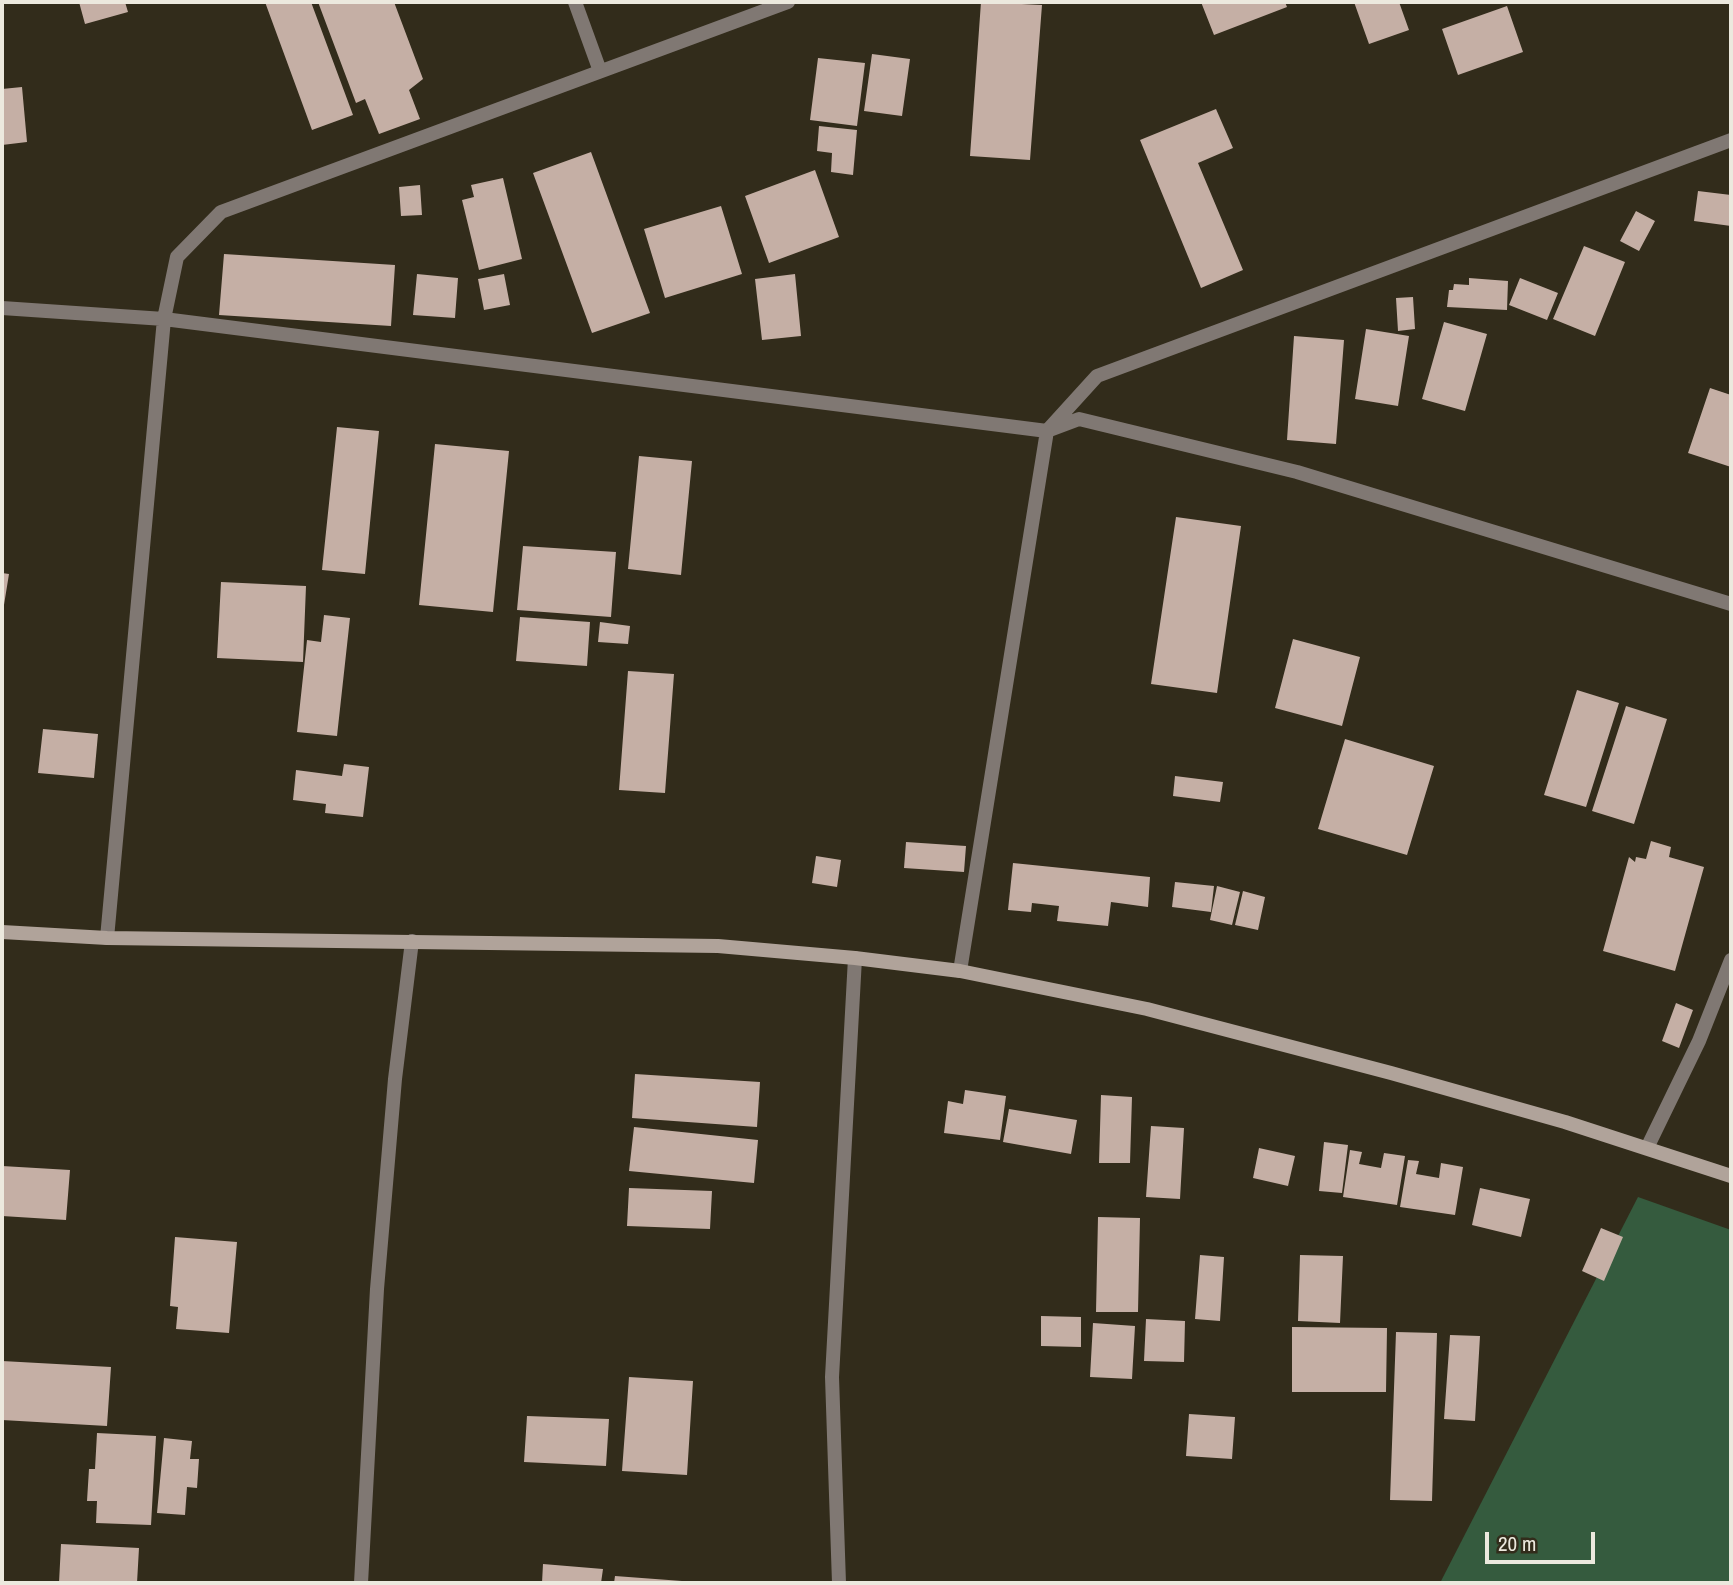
<!DOCTYPE html>
<html>
<head>
<meta charset="utf-8">
<style>
  body { margin:0 }
  #map { position:relative; width:1733px; height:1585px; overflow:hidden; background:#322c1b; font-family:"Archivo Narrow",sans-serif }
  canvas { display:block }
  .frame { position:absolute; inset:0; border:4px solid #ece9de; pointer-events:none }
  .scale { position:absolute; left:1485px; top:1532px; width:110px; height:32px; box-sizing:border-box; border:4px solid #ece9de; border-top:0; padding-left:9px; font-size:21px; line-height:24px; white-space:nowrap; color:#ece9de; -webkit-text-stroke:5px #322c1b; paint-order:stroke }
</style>
</head>
<body>
<div id="map">
<canvas width="1733" height="1585"></canvas>
<div class="frame"></div>
<div class="scale">20 m</div>
</div>
<script>
const context = document.querySelector('canvas').getContext('2d');
context.lineJoin = 'round';
function fill(path, color) { context.fillStyle = color; context.fill(path, 'evenodd'); }
const poly = rows => new Path2D(rows.map(r => 'M' + r).join(''));
function strokePath(path, color, width, dash) { context.strokeStyle = color; context.lineWidth = width; context.lineCap = dash ? 'butt' : 'round'; context.setLineDash(dash || []); context.stroke(path); }
const green = poly([
  [1638,1197,1731,1230,1731,1583,1440,1583]
]);
const building = poly([
  [79,2,125,2,128,12,85,24],
  [265,2,311,2,353,115,312,130],
  [318,2,394,2,423,79,409,90,420,119,379,134,365,99,356,103],
  [981,2,1042,5,1030,160,970,156],
  [1201,2,1285,2,1287,7,1214,35],
  [1354,2,1399,2,1409,30,1369,44],
  [1507,6,1523,52,1458,75,1442,29],
  [872,54,910,59,902,116,864,111],
  [818,58,865,63,857,126,810,120],
  [22,87,27,142,2,145,2,89],
  [1216,109,1233,148,1198,163,1243,270,1201,288,1140,140],
  [819,126,857,130,853,175,831,172,832,153,817,151],
  [591,152,650,313,592,333,533,173],
  [815,170,839,237,769,263,745,196],
  [503,178,522,259,479,270,462,200,474,197,471,185],
  [420,185,422,215,401,216,399,187],
  [1698,191,1731,195,1731,226,1694,221],
  [721,206,742,274,665,298,644,229],
  [1636,211,1655,221,1639,251,1620,241],
  [1584,246,1625,262,1595,336,1553,319],
  [224,254,395,265,391,326,219,315],
  [417,274,458,278,455,318,413,315],
  [504,274,510,305,484,310,478,279],
  [795,274,801,336,762,340,755,279],
  [1469,278,1508,281,1507,310,1447,307,1449,290,1453,290,1454,284,1469,285],
  [1520,278,1558,293,1547,320,1509,305],
  [1413,297,1415,329,1398,331,1396,298],
  [1444,322,1487,334,1465,411,1422,399],
  [1366,329,1409,336,1398,406,1355,399],
  [1294,336,1344,340,1336,444,1287,440],
  [1710,388,1731,395,1731,467,1688,453],
  [337,427,379,431,365,574,322,570],
  [435,444,509,451,493,612,419,605],
  [639,456,692,461,681,575,628,569],
  [1176,517,1241,526,1217,693,1151,684],
  [523,546,616,552,611,617,517,610],
  [2,573,9,574,3,611,2,611],
  [221,582,306,586,303,662,217,658],
  [324,615,350,618,337,736,297,732,307,640,321,642],
  [520,617,590,622,587,666,516,661],
  [600,622,630,626,628,644,598,642],
  [1293,639,1360,657,1342,726,1275,708],
  [628,671,674,674,665,793,619,790],
  [1577,690,1619,703,1586,807,1544,795],
  [1626,706,1667,719,1634,824,1592,811],
  [43,729,98,734,94,778,38,773],
  [1345,739,1434,766,1407,855,1318,829],
  [344,764,369,767,363,817,325,813,326,804,293,800,296,770,342,776],
  [1175,776,1223,782,1220,802,1173,796],
  [1651,841,1671,847,1669,857,1704,867,1675,971,1603,951,1629,857,1635,862,1636,857,1646,859],
  [906,842,966,846,964,872,904,868],
  [816,856,841,860,837,887,812,883],
  [1013,863,1150,877,1148,907,1111,902,1108,926,1057,921,1059,906,1032,903,1031,912,1008,910],
  [1175,882,1214,886,1211,912,1172,907],
  [1217,886,1240,892,1232,925,1210,920],
  [1243,891,1265,897,1258,930,1235,925],
  [1676,1003,1693,1010,1679,1048,1662,1041],
  [635,1074,760,1082,757,1127,632,1118],
  [965,1090,1006,1096,1000,1140,944,1133,948,1101,963,1104],
  [1101,1095,1132,1097,1130,1163,1099,1163],
  [1009,1109,1077,1120,1071,1154,1003,1142],
  [1151,1126,1184,1128,1180,1199,1146,1197],
  [634,1127,758,1140,754,1183,629,1171],
  [1324,1142,1348,1145,1342,1193,1319,1191],
  [1259,1148,1295,1156,1288,1186,1253,1178],
  [1350,1150,1362,1152,1359,1164,1381,1168,1384,1153,1405,1156,1397,1205,1343,1197],
  [1408,1160,1419,1161,1416,1174,1439,1178,1441,1163,1463,1167,1455,1215,1400,1207],
  [2,1166,70,1170,66,1220,2,1216],
  [629,1188,712,1191,710,1229,627,1226],
  [1480,1188,1530,1199,1521,1237,1472,1225],
  [1098,1217,1140,1218,1138,1312,1096,1312],
  [1601,1228,1623,1237,1604,1281,1582,1271],
  [175,1237,237,1242,229,1333,176,1329,178,1307,170,1306],
  [1200,1255,1224,1257,1220,1321,1195,1319],
  [1300,1255,1343,1256,1340,1323,1298,1321],
  [1041,1316,1081,1317,1081,1347,1041,1346],
  [1146,1319,1185,1321,1184,1362,1144,1361],
  [1093,1323,1135,1326,1132,1379,1090,1377],
  [1292,1327,1387,1328,1386,1392,1292,1392],
  [1396,1332,1437,1333,1432,1501,1390,1500],
  [1450,1335,1480,1336,1475,1421,1444,1419],
  [2,1361,111,1367,107,1426,2,1420],
  [629,1377,693,1381,687,1475,622,1471],
  [1189,1414,1235,1417,1232,1459,1186,1456],
  [527,1416,609,1419,606,1466,524,1462],
  [97,1433,156,1436,151,1525,96,1523,97,1501,87,1501,89,1469,95,1469],
  [164,1438,192,1441,190,1459,199,1459,197,1488,187,1487,185,1515,157,1513],
  [61,1544,139,1548,137,1583,59,1583],
  [543,1564,603,1569,601,1583,542,1583],
  [615,1576,682,1581,682,1583,614,1583]
]);
const street = poly([
  [575,2,600,71],
  [2,308,164,319,1047,431,1079,419,1297,472,1731,604],
  [107,938,164,319,177,257,221,212,788,2],
  [960,971,1047,431,1097,376,1731,140],
  [1647,1148,1699,1041,1731,960],
  [361,1583,377,1289,395,1079,412,941],
  [839,1583,832,1377,855,958]
]);
const secondary = poly([
  [2,932,107,938,718,946,855,958,960,971,1147,1009,1391,1073,1565,1122,1731,1176]
]);
fill(green, '#355b3e');
fill(building, '#c5afa5');
strokePath(street, '#807873', 14);
strokePath(secondary, '#b0a39a', 14);
</script>
</body>
</html>
